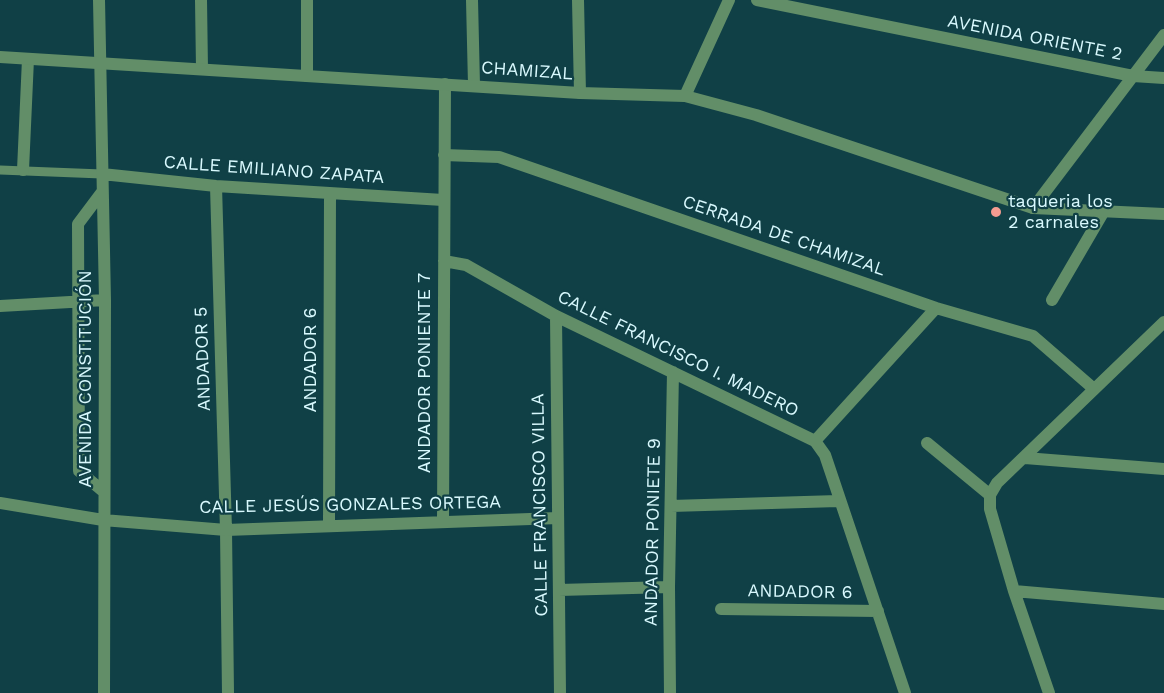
<!DOCTYPE html>
<html>
<head>
<meta charset="utf-8">
<style>
  body { margin:0 }
  canvas { display:block; background:#104046 }
</style>
</head>
<body>
<canvas width="1164" height="693"></canvas>
<script>
const context = document.querySelector('canvas').getContext('2d');
context.lineJoin = 'round';
const poly = rows => new Path2D(rows.map(r => 'M' + r).join(''));
function strokePath(path, color, width, dash) { context.strokeStyle = color; context.lineWidth = width; context.lineCap = dash ? 'butt' : 'round'; context.setLineDash(dash || []); context.stroke(path); }
function label(font, color, halo, rows, align = 'center') {
  context.font = font + ' "Work Sans",sans-serif'; context.lineWidth = 4.5; context.setLineDash([]); context.textBaseline = 'middle'; context.strokeStyle = halo; context.fillStyle = color; for (const [text, x, y, turn = 0] of rows) {
    context.save(); context.translate(x, y); context.rotate((+turn || 0) * Math.PI / 180); context.textAlign = isNaN(turn) ? turn : align; if (halo) context.strokeText(text, 0, 0); context.fillText(text, 0, 0); context.restore();
  }
}
const service = poly([
  [0,170,102,174]
]);
const pedestrian = poly([
  [226,530,228,693]
]);
const minor = poly([
  [99,0,105,300,104,693],
  [201,0,202,69],
  [307,0,307,76],
  [472,0,474,85],
  [578,0,580,93],
  [757,0,1133,76,1164,78],
  [685,96,729,0],
  [444,155,499,157,936,308,1033,336,1094,389],
  [23,170,28,59],
  [102,174,216,186,443,200],
  [216,186,226,530],
  [102,192,78,224,79,471,104,492],
  [1033,208,1164,35],
  [444,261,466,265,556,316,815,441,825,455,905,693],
  [1052,300,1104,211],
  [0,306,105,300],
  [556,316,560,693],
  [815,441,936,308],
  [927,443,990,495],
  [1025,458,1164,469],
  [0,503,103,520,226,530,558,518],
  [671,506,838,501],
  [443,521,445,84],
  [329,526,330,194],
  [559,590,669,587],
  [1014,591,1164,604],
  [721,609,878,611],
  [670,693,669,587,673,372],
  [1049,693,1014,591,990,509,990,495,997,483,1164,322]
]);
const tertiary = poly([
  [0,57,580,93,685,96,756,115,1033,208,1164,214]
]);
const markers = [
  [996,212,6,"#f59c91"]
];
const streetNames = [
  ["AVENIDA ORIENTE 2",1035,38,11],
  ["CHAMIZAL",527,71,4],
  ["CALLE EMILIANO ZAPATA",274,170,4],
  ["CERRADA DE CHAMIZAL",784,236,19],
  ["CALLE FRANCISCO I. MADERO",678,354,26],
  ["ANDADOR 5",203,359,-92],
  ["ANDADOR 6",311,360,-90],
  ["ANDADOR PONIENTE 7",425,373,-90],
  ["AVENIDA CONSTITUCIÓN",86,379,-90],
  ["CALLE JESÚS GONZALES ORTEGA",350,505,-1],
  ["CALLE FRANCISCO VILLA",540,505,-91],
  ["ANDADOR PONIETE 9",653,532,-89],
  ["ANDADOR 6",800,592,1]
];
const poiNames = [
  ["taqueria los",1008,202],
  ["2 carnales",1008,223]
];
strokePath(service, '#628e68', 9);
strokePath(pedestrian, '#628e68', 12);
strokePath(minor, '#628e68', 12);
strokePath(tertiary, '#628e68', 12);
for (const [x, y, r, color] of markers) { const dot = new Path2D(); dot.arc(x, y, r, 0, 2 * Math.PI); context.fillStyle = color; context.fill(dot); strokePath(dot, '#104046', 2); }
label('18px', '#d9f9fe', '#104046', streetNames);
label('18px', '#d9f9fe', '#104046', poiNames, 'left');
</script>
</body>
</html>
